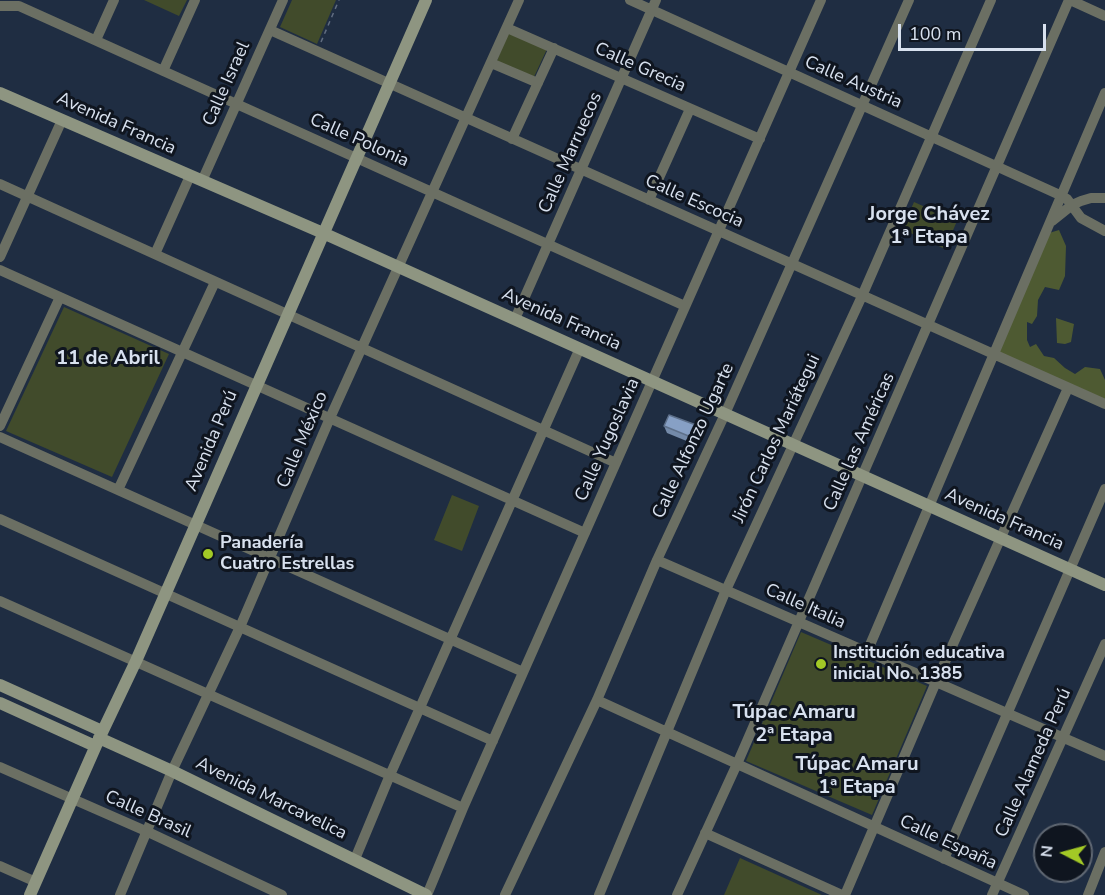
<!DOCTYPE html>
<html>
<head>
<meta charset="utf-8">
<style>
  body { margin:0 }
  #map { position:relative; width:1105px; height:895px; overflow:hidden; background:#1f2d42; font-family:"Nunito Sans",sans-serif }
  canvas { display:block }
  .north { position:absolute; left:1033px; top:823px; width:60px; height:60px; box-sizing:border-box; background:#0f151f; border:2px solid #5f6772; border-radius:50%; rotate:276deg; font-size:16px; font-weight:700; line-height:24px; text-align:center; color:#d8e1ef }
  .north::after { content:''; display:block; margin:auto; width:21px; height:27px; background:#a3c926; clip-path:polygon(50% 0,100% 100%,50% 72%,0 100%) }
  .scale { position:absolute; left:898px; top:24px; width:148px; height:27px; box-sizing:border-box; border:3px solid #d8e1ef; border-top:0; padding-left:8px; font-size:18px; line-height:21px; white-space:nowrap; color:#d8e1ef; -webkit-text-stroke:4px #0f151f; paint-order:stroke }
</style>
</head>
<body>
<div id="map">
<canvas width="1105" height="895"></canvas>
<div class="north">N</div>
<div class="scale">100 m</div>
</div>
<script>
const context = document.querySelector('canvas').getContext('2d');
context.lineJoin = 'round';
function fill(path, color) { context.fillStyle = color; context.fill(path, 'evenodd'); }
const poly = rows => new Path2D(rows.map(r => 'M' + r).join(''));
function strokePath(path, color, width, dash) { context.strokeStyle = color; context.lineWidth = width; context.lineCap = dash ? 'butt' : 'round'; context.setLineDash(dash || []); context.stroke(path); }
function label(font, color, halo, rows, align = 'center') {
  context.font = font + ' "Nunito Sans",sans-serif'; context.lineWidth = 6; context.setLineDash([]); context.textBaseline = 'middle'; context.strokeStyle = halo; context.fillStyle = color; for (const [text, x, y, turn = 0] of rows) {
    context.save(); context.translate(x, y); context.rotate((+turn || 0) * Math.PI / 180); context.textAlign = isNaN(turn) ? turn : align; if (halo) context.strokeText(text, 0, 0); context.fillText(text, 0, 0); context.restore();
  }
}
const green = poly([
  [144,0,187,0,179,16],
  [292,0,336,0,317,44,280,27],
  [508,33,547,49,533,79,496,63],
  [914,202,957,221,945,249,902,229],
  [64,307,169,354,112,477,6,431],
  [452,495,479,506,462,551,434,540],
  [801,632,927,686,872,815,746,761],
  [740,858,822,895,724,895]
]);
const forest = poly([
  [1059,230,1066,246,1065,276,1059,290,1045,287,1038,300,1037,316,1032,324,1027,322,1027,340,1030,347,1036,344,1044,356,1054,358,1065,368,1075,374,1085,367,1100,369,1105,380,1105,402,994,356,1049,233],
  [1056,318,1074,324,1071,342,1065,344,1057,343]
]);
const path = poly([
  [321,42,339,0]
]);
const street = poly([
  [630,0,1062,196,1067,199,1081,218,1105,231],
  [1070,0,1105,16],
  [0,6,19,6,685,306],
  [507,28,760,139],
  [270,30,1105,404],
  [96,40,114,0],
  [491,63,538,83],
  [163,71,195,0],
  [512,139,554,48],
  [202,181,283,0],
  [0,184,616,463],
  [649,200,690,109],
  [1052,221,1072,205,1081,201,1091,198,1105,198],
  [155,254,190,176],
  [0,257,62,120],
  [0,270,585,533],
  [515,319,656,0],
  [0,426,60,297],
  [0,437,523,672],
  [118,490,215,282],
  [0,519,493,741],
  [657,560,1105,756],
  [0,601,463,808],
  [867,652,1105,93],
  [597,700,1024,895],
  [0,767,148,832,282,895],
  [705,833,842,895],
  [355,859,390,775,580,348],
  [944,859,1105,489],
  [0,866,36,882],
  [120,895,172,771,240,627,330,418,519,0],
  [427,895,463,808,821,0],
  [505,895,597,700,657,560,725,414,909,0],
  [599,895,726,590,862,296,991,0],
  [677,895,737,764,1069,0],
  [845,895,936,682,1068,388],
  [992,895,1105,644],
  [1088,895,1105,852]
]);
const secondary = poly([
  [0,93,323,233,1105,585],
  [0,685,102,731],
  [0,703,95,746],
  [99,738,172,771,426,895],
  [30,895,98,741,136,661,426,0]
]);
const wall = poly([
  [664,426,698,432,694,444,667,433]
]);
const shadedWall = poly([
  [696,425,698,432,694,444,691,437]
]);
const building = poly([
  [669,415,696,425,691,437,664,426,669,415]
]);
const markers = [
  [208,554,6,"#a3c926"],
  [821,664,6,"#a3c926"]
];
const streetNames = [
  ["Calle Grecia",640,68,24],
  ["Calle Austria",853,83,24],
  ["Calle Israel",227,84,-66],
  ["Avenida Francia",116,124,24],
  ["Calle Polonia",359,141,24],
  ["Calle Marruecos",571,153,-66],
  ["Calle Escocia",694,202,24],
  ["Avenida Francia",561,320,24],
  ["Jirón Carlos Mariátegui",777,439,-65],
  ["Calle México",303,440,-67],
  ["Calle Yugoslavia",608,440,-66],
  ["Avenida Perú",212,441,-67],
  ["Calle Alfonzo Ugarte",694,441,-65],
  ["Calle las Américas",860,442,-66],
  ["Avenida Francia",1004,520,24],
  ["Calle Italia",805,607,24],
  ["Calle Alameda Perú",1034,763,-66],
  ["Avenida Marcavelica",271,799,26],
  ["Calle Brasil",148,815,24],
  ["Calle España",948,843,25]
];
const poiNames = [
  ["Panadería",220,544],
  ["Cuatro Estrellas",220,565],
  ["Institución educativa",833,654],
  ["inicial No. 1385",833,675]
];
const neighbourhoodNames = [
  ["Jorge Chávez",929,215],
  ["1ª Etapa",929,238],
  ["11 de Abril",108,359],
  ["Túpac Amaru",794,713],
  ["2ª Etapa",794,736],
  ["Túpac Amaru",857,765],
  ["1ª Etapa",857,788]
];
fill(green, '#414b2b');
fill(forest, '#4e5a32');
strokePath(path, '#616d80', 1.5, [4.5, 4.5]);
strokePath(street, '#6b6f63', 10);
strokePath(secondary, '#8e9581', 12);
fill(wall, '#748aa9');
fill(shadedWall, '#5e708a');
fill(building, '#87a0c5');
strokePath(building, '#5e708a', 1.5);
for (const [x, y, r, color] of markers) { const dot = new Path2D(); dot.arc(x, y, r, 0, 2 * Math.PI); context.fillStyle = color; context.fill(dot); strokePath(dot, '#0f151f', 2); }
label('18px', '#d8e1ef', '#0f151f', streetNames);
label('bold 18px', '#d8e1ef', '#0f151f', poiNames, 'left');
label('bold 20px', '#d8e1ef', '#0f151f', neighbourhoodNames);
</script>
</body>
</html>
